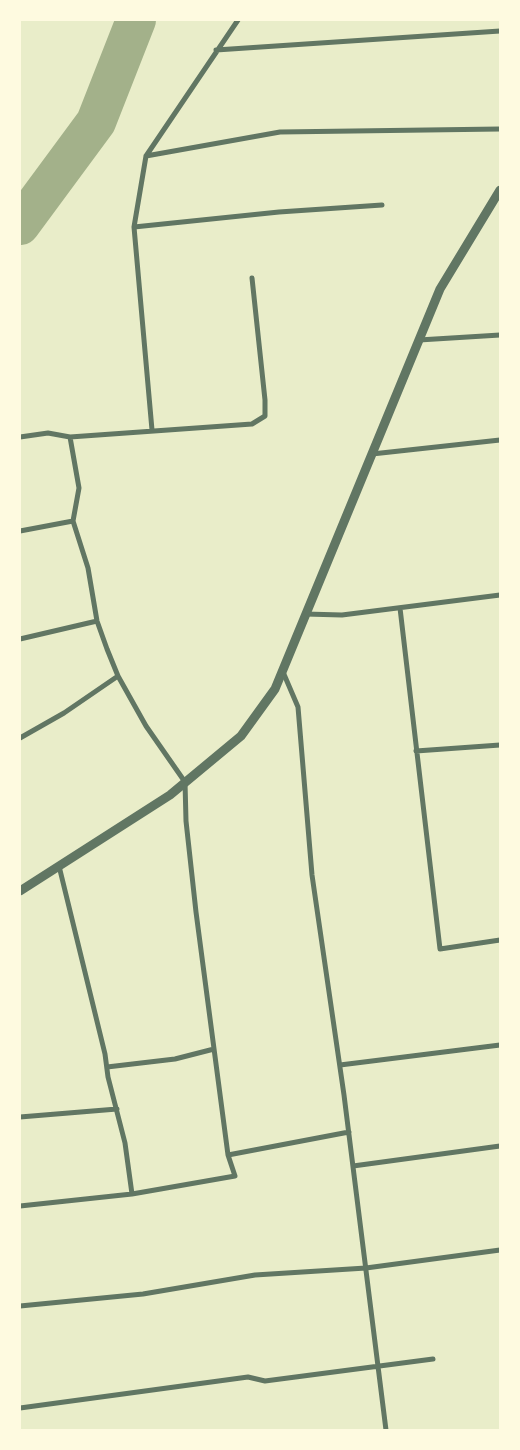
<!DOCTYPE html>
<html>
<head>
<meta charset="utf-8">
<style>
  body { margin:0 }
  #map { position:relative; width:520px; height:1450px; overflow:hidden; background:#e9edc9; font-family:Figtree,sans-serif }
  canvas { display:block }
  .frame { position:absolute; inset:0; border:21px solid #fefae0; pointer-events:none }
</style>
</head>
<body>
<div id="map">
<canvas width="520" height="1450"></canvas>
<div class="frame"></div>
</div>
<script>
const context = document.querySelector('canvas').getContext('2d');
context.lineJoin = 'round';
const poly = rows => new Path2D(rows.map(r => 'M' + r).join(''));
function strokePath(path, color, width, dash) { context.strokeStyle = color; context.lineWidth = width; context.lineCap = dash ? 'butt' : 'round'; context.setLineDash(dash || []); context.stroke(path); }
const river = poly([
  [20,225,96,122,136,20]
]);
const minor = poly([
  [216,50,500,31],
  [146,156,280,132,500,129],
  [134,227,279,212,382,205],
  [419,340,500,335],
  [152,430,134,227,146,156,238,20],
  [20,437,48,433,70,437,252,424,265,416,265,400,252,278],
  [372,454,500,440],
  [20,531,73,521],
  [400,608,440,949,500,940],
  [305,614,342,615,500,595],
  [20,639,97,621],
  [283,672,298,707,312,875,344,1095,386,1430],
  [20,738,64,713,118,676],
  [416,751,500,745],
  [59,866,105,1054,108,1077,125,1143,132,1194],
  [340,1065,500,1045],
  [107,1067,175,1059,214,1049],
  [20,1117,117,1109],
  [228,1155,349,1132],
  [353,1166,500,1146],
  [20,1206,132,1194,235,1176,228,1155,196,912,186,821,185,782,146,726,118,676,107,649,97,621,88,568,73,521,79,488,70,437],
  [20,1306,143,1294,255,1275,366,1268,500,1250],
  [20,1408,248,1377,265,1381,433,1359]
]);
const tertiary = poly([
  [20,891,170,795,241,736,275,689,440,289,500,190]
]);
strokePath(river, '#a3b18a', 40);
strokePath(minor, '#617663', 5);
strokePath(tertiary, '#617663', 9);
</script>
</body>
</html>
